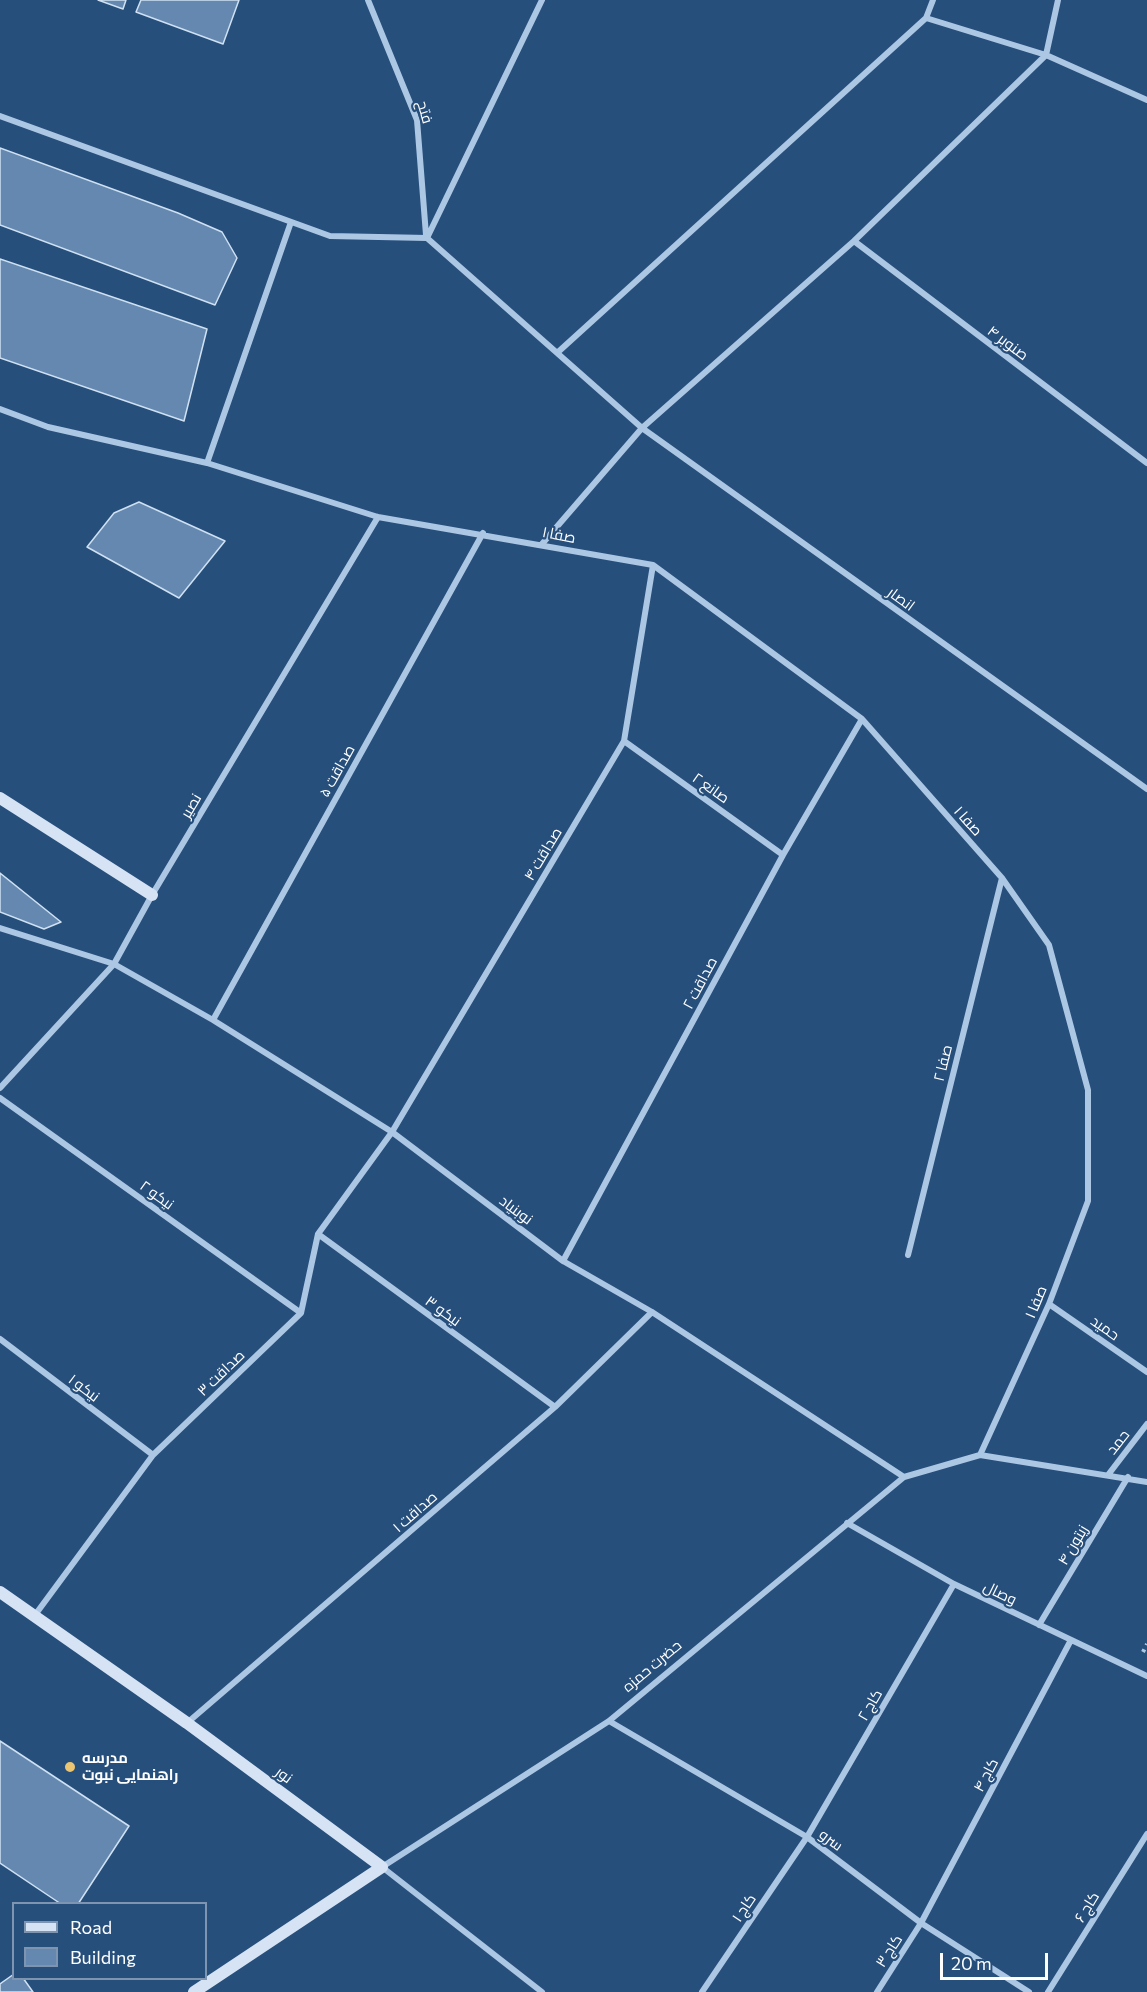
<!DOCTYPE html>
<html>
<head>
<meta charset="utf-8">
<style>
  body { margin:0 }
  #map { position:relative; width:1147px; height:1992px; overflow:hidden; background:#274f7c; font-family:Commissioner,sans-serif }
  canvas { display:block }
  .legend { position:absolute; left:12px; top:1902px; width:195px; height:78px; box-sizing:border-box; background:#274f7c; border:2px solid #7d95b0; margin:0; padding:8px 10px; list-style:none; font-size:18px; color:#fff }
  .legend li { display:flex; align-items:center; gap:12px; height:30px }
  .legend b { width:30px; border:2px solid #7d95b0 }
  .scale { position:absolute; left:940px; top:1953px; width:108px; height:27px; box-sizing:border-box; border:3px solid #fff; border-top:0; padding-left:8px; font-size:18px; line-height:21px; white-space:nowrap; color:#fff; -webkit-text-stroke:4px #274f7c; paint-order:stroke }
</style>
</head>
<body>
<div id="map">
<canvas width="1147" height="1992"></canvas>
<ul class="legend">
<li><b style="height:8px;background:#d5e3f4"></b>Road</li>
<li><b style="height:16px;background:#6488af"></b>Building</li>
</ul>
<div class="scale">20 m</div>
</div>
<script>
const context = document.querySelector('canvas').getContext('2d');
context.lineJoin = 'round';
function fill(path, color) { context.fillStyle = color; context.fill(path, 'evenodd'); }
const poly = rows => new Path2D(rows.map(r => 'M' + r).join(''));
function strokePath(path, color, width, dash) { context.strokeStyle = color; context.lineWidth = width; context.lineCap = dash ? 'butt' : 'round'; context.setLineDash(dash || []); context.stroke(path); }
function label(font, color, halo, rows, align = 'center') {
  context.font = font + ' Commissioner,Cairo,sans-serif'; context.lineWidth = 4.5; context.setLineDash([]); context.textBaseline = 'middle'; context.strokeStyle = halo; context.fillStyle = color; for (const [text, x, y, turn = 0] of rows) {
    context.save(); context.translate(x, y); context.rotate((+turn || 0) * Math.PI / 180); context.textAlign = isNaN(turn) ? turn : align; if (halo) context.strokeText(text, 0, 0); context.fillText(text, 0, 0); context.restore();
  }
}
const building = poly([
  [98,0,126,0,123,9,98,0],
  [141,0,239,0,223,44,136,12,141,0],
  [0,148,178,213,222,232,237,258,215,305,0,225,0,148],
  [0,259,207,329,184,421,0,358,0,259],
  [139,502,225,541,179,598,87,547,114,513,139,502],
  [0,873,61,922,44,929,0,912,0,873],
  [0,1741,129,1826,78,1904,61,1904,0,1863,0,1741],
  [14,1974,14,1978,23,1978,33,1992,0,1992,0,1984,14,1974]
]);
const path = poly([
  [1143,1652,1147,1644]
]);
const street = poly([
  [368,0,417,120,426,235],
  [926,18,1046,55,1058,0],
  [0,116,330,236,427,238,642,428,1147,789],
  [427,238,542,0],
  [854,241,1147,463],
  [557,353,926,18,933,0],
  [0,409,48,427,207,463,378,517,653,565,862,719,1002,878,1049,945,1088,1090,1088,1201,1049,1304,980,1455],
  [207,463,291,222],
  [542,544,642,428,854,241,1046,55,1147,100],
  [624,741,783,855],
  [0,928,114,964,213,1020,392,1132,563,1261,652,1312,904,1477],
  [213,1020,483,533],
  [0,1088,114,964,152,895,378,517],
  [0,1098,301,1313],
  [318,1234,555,1407],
  [908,1255,1002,878],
  [563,1261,783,855,862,719],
  [1049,1304,1147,1372],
  [0,1339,153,1455],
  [1108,1475,1147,1424],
  [847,1523,954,1584,1147,1676],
  [35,1615,153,1455,301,1313,318,1234,392,1132,624,741,653,565],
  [1039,1625,1128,1477],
  [609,1721,807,1837,921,1923,1029,1992],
  [187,1723,555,1407,652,1312],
  [542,1992,382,1867,609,1721,904,1477,980,1455,1147,1482],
  [702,1992,807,1837,954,1584],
  [877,1992,921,1923,1071,1640],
  [1048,1992,1147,1834]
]);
const secondary = poly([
  [0,798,152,895],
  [0,1592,187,1723,382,1867,194,1992]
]);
const markers = [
  [70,1767,6,"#ecc572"]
];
const streetNames = [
  ["فتح",425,112,74],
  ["صنوبر ۴",1008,343,37],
  ["صفا ۱",559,535,11],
  ["انصار",901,599,36],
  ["صداقت ۵",337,771,-61],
  ["صانع ۲",711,788,35],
  ["نصیر",191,806,-59],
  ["صفا ۱",968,821,48],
  ["صداقت ۴",543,854,-59],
  ["صداقت ۲",700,983,-62],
  ["صفا ۲",943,1063,-76],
  ["نیکو ۲",157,1195,36],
  ["نوبنیاد",516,1210,37],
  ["صفا ۱",1036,1302,-67],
  ["نیکو ۳",443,1311,36],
  ["حمید",1105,1328,35],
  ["صداقت ۳",221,1373,-44],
  ["نیکو ۱",84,1388,37],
  ["حمد",1118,1442,-52],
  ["صداقت ۱",415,1512,-41],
  ["زیتون ۴",1073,1545,-59],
  ["وصال",1000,1593,26],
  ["حضرت حمزه",652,1666,-40],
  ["کاج ۲",870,1705,-60],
  ["نور",284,1775,37],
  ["کاج ۴",986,1775,-62],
  ["سرو",831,1840,37],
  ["کاج ۶",1087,1907,-58],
  ["کاج ۱",744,1908,-56],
  ["کاج ۳",889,1951,-57]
];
const poiNames = [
  ["مدرسه",82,1758],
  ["راهنمایی نبوت",82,1775]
];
fill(building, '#6488af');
strokePath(building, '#cfe1f3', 1.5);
strokePath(path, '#acc7e4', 4, [3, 4.5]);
strokePath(street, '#acc7e4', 6);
strokePath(secondary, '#d5e3f4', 12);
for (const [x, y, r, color] of markers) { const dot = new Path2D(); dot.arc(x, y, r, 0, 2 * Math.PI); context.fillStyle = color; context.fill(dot); strokePath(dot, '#274f7c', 2); }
label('15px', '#fff', '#274f7c', streetNames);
label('bold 15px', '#fff', '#274f7c', poiNames, 'left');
</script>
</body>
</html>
